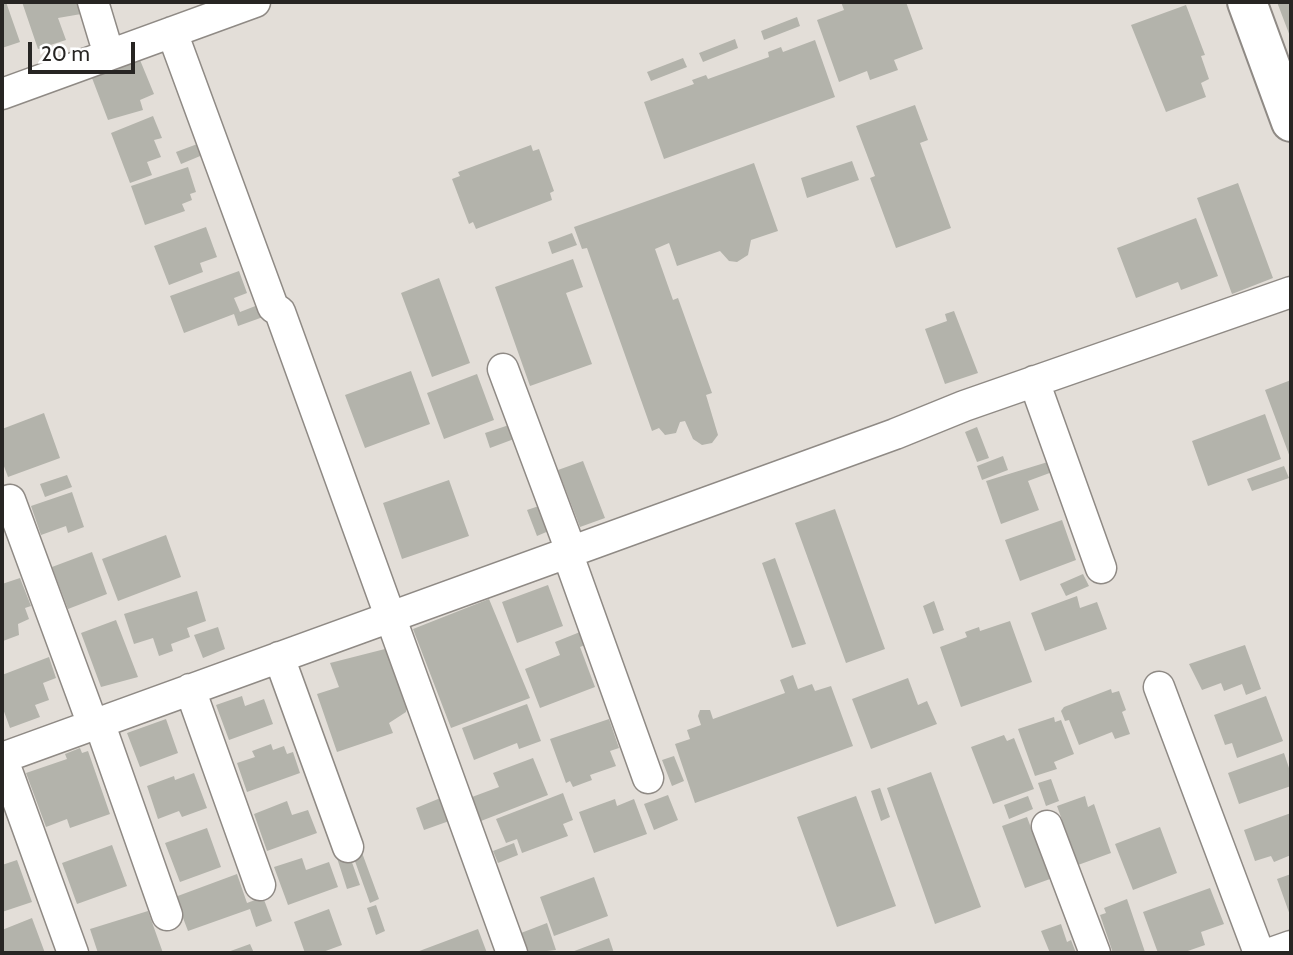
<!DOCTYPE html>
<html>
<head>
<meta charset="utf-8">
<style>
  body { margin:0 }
  #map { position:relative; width:1293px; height:955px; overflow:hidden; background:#e3ded8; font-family:Cabin,sans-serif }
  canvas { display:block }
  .frame { position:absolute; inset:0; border:4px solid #272523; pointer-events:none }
  .scale { position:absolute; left:28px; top:42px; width:107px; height:32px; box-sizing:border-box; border:4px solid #272523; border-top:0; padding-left:9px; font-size:21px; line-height:24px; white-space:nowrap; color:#272523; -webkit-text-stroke:5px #fff; paint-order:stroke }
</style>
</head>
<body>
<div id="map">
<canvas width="1293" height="955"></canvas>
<div class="frame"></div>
<div class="scale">20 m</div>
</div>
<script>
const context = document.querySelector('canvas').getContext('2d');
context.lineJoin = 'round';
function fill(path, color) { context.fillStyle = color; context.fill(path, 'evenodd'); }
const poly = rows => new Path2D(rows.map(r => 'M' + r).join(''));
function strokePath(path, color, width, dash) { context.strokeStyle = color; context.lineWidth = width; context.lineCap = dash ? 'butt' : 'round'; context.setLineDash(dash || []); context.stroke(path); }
const building = poly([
  [2,2,6,2,20,42,2,48],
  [22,2,83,2,87,13,58,18,66,40,38,49],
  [841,2,906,2,923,49,894,60,898,70,870,80,867,71,839,82,817,20,844,10],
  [1277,2,1291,2,1291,39],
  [1186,5,1205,55,1201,56,1209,79,1201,83,1206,97,1166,112,1131,25],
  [797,17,800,26,764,40,761,31],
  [735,39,738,48,703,62,699,53],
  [815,40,835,97,664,159,644,102,694,84,692,80,706,75,708,79,769,57,768,52,781,47,783,52],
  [683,58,687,67,651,81,647,72],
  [140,60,154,94,140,100,143,110,108,120,92,78],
  [915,105,928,140,920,143,951,228,896,248,870,178,875,176,856,126],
  [153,116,162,138,154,140,161,157,147,162,152,175,130,183,111,133],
  [200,143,205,154,181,164,176,152],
  [531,145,533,151,539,149,554,191,550,193,552,200,476,229,473,222,469,224,452,179,460,176,458,172],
  [852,161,859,180,807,198,801,178],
  [754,163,778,231,751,240,748,255,737,262,729,261,720,251,677,266,669,243,655,249,673,300,678,298,712,393,706,395,718,435,712,443,702,445,693,439,685,421,680,422,676,433,665,435,659,428,652,431,587,248,582,249,574,227],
  [188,167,196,192,190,194,192,200,182,204,185,211,145,225,131,186],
  [1238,183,1273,278,1232,294,1197,198],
  [1196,218,1218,276,1181,290,1178,282,1136,298,1117,248],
  [206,227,217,257,200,263,203,272,169,285,154,246],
  [572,233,577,245,552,254,548,242],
  [573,259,583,287,566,293,592,364,530,386,495,287],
  [239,271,247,293,234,298,240,312,258,305,263,317,238,326,234,314,184,333,170,296],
  [439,278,470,363,432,377,401,293],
  [954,311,978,373,945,384,925,329,947,321,945,314],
  [411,371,430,424,365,448,345,395],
  [477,374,494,420,444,439,427,393],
  [1291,380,1291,460,1265,390],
  [44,413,60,458,8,477,2,461,2,429],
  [1265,414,1281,459,1208,486,1192,441],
  [509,425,514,439,490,448,485,433],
  [977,427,989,458,977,462,965,432],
  [1003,456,1008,470,982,480,977,466],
  [583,461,605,518,580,527,558,470],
  [1051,461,1055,471,1028,481,1039,510,1001,524,986,481],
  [1284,466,1289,478,1252,491,1247,479],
  [67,475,72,487,45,497,40,484],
  [449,480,469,536,402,559,383,503],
  [72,492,84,527,68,533,66,526,41,535,31,506],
  [542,505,551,530,537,536,527,510],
  [835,509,885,649,846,663,795,523],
  [1062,520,1076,560,1020,581,1005,540],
  [166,535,181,577,118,601,102,559],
  [92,552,107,594,68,609,52,567],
  [775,558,806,644,792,648,762,563],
  [1083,574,1089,586,1066,596,1060,584],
  [20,578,31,606,25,608,29,619,18,624,19,635,3,641,2,584],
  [548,585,563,626,517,643,502,602],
  [197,591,206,621,187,628,190,637,171,644,173,651,159,656,153,638,134,644,124,614],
  [1077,596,1080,608,1097,602,1107,629,1045,651,1031,613],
  [489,599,530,698,451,728,413,629],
  [934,601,944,630,933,634,923,606],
  [116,620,138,677,101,687,81,633],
  [1010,621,1032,682,961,707,940,647,967,637,965,632,979,627,980,631],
  [218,627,225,649,203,658,194,635],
  [580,632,585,645,580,647,595,687,540,708,525,669,560,655,555,642],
  [1245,645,1261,689,1246,695,1242,684,1224,691,1221,683,1202,690,1189,664],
  [385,649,408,703,406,712,389,723,393,733,337,752,317,694,339,687,330,663],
  [49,657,56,678,43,683,49,700,35,705,40,717,10,728,2,706,2,675],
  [793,675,798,689,812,684,815,691,831,686,853,746,695,803,675,744,690,739,687,730,701,725,698,716,700,710,710,710,713,719,785,693,780,680],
  [908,678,918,705,927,701,937,724,871,749,852,699],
  [1111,689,1112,693,1119,691,1126,710,1122,712,1130,734,1115,739,1112,732,1079,745,1069,720,1065,721,1061,711,1064,707],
  [242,696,245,706,264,699,273,724,229,740,216,705],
  [1266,696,1283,741,1237,758,1232,743,1225,745,1214,715],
  [527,704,541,741,519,749,517,743,474,760,462,728],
  [1054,717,1055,722,1061,720,1074,754,1054,762,1057,769,1035,776,1018,729],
  [166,719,178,753,140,767,127,733],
  [609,719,619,748,610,751,616,766,590,775,592,780,573,787,570,781,566,783,550,739],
  [1004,735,1007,741,1014,738,1034,789,993,804,971,747],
  [271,744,273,750,284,746,287,754,293,752,300,773,247,792,237,763,255,757,252,751],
  [80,748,82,753,88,751,110,814,70,828,67,819,46,827,26,773,67,759,65,754],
  [1284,753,1291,774,1291,786,1239,804,1228,773],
  [674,756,684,781,672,786,662,760],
  [533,758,548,795,481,821,472,797,499,787,493,773],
  [931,772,981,907,935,924,887,788],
  [194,773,207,808,182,817,179,811,158,819,147,786,174,776,175,780],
  [1051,779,1059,801,1046,806,1038,783],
  [880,788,890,817,881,821,871,791],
  [563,793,573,820,563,824,568,836,522,853,517,839,506,843,496,819],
  [668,795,678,820,654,830,644,804],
  [856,796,896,906,837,927,797,817],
  [1028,796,1033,809,1009,819,1004,805],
  [1085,796,1088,807,1094,804,1111,853,1078,865,1057,806],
  [443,797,452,820,424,830,416,808],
  [615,799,617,806,634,799,647,834,594,853,579,812],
  [287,801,292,815,308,810,317,833,267,851,254,814],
  [1291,813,1291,855,1274,862,1271,856,1255,861,1244,830],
  [1027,817,1050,879,1025,888,1002,826],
  [1160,827,1177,873,1133,890,1115,844],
  [207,828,221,867,180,882,165,843],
  [514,843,518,855,498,863,493,851],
  [112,845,127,886,77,904,62,863],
  [361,850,379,899,370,903,352,853],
  [349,854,360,885,347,889,337,858],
  [302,858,306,870,329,862,338,887,288,905,274,867],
  [17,860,32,902,2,912,2,865],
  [237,874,247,903,263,897,272,921,256,927,250,909,188,931,175,897],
  [1291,874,1291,918,1277,879],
  [594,877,608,916,554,936,540,897],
  [1210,888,1224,924,1201,932,1205,945,1182,953,1158,953,1143,912],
  [1127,899,1145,952,1142,953,1113,953,1100,915,1106,913,1104,908],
  [376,905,385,931,376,935,367,908],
  [329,909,342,945,320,953,305,953,294,922],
  [148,911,163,953,98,953,90,929],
  [32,918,45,953,2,953,2,930],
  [547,923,556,950,529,953,521,933],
  [1061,924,1067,942,1071,940,1076,953,1050,953,1041,931],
  [478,929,487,953,414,953],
  [609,938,614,953,569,953],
  [250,944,254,953,225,953]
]);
const minor = poly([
  [93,2,109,55],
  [172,32,273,307,280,312,512,953],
  [2,94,255,2],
  [503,369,571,551],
  [1034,381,1101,568],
  [10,500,93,725],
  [567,552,648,778],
  [279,657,348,847],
  [1159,687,1259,953],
  [190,689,260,885],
  [99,722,167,915],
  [2,757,73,953],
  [2,758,895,434,964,406,1291,292],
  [1047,826,1095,953],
  [1271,953,1291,946]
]);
const tertiary = poly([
  [1247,2,1291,122]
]);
fill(building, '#b3b3ab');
strokePath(minor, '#8f8a85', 33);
strokePath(tertiary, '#8f8a85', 42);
strokePath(minor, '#fff', 30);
strokePath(tertiary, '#fff', 38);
</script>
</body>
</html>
